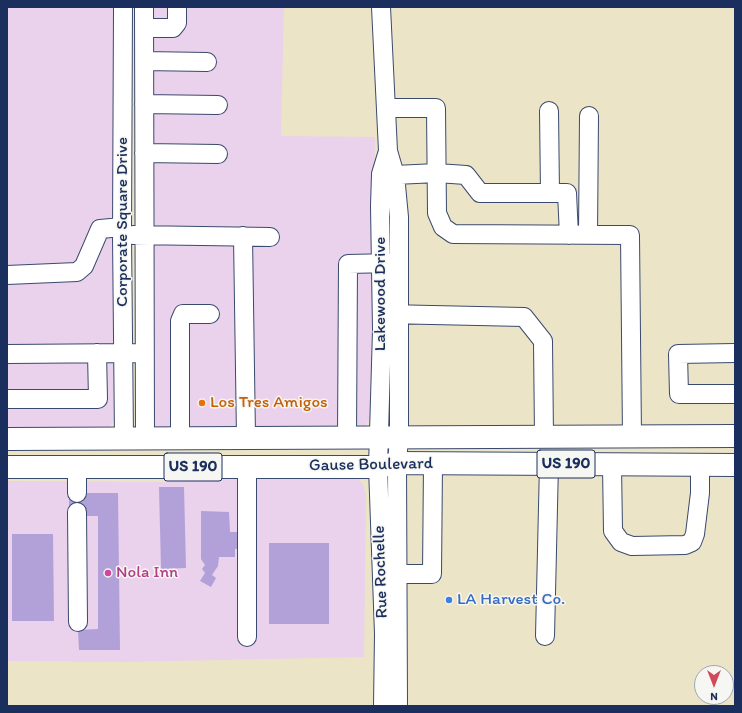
<!DOCTYPE html>
<html>
<head>
<meta charset="utf-8">
<style>
  body { margin:0 }
  #map { position:relative; width:742px; height:713px; overflow:hidden; background:#ece4c7; font-family:Itim,sans-serif }
  canvas { display:block }
  .frame { position:absolute; inset:0; border:8px solid #1b2f5e; pointer-events:none }
  .north { position:absolute; left:694px; top:665px; width:40px; height:40px; box-sizing:border-box; background:#f6f6f2; border:1px solid #9ea6b7; border-radius:50%; rotate:180deg; font-size:11px; font-weight:700; line-height:16px; text-align:center; color:#1b2f5e }
  .north::after { content:''; display:block; margin:auto; width:14px; height:18px; background:#d1495b; clip-path:polygon(50% 0,100% 100%,50% 72%,0 100%) }
</style>
</head>
<body>
<div id="map">
<canvas width="742" height="713"></canvas>
<div class="frame"></div>
<div class="north">N</div>
</div>
<script>
const context = document.querySelector('canvas').getContext('2d');
context.lineJoin = 'round';
function fill(path, color) { context.fillStyle = color; context.fill(path, 'evenodd'); }
const poly = rows => new Path2D(rows.map(r => 'M' + r).join(''));
function strokePath(path, color, width, dash) { context.strokeStyle = color; context.lineWidth = width; context.lineCap = dash ? 'butt' : 'round'; context.setLineDash(dash || []); context.stroke(path); }
function label(font, color, halo, rows, align = 'center') {
  context.font = font + ' Itim,sans-serif'; context.lineWidth = 3; context.setLineDash([]); context.textBaseline = 'middle'; context.strokeStyle = halo; context.fillStyle = color; for (const [text, x, y, turn = 0] of rows) {
    context.save(); context.translate(x, y); context.rotate((+turn || 0) * Math.PI / 180); context.textAlign = isNaN(turn) ? turn : align; if (halo) context.strokeText(text, 0, 0); context.fillText(text, 0, 0); context.restore();
  }
}
const built = poly([
  [7,7,116,7,114,421,108,428,7,428],
  [154,7,284,7,281,136,375,137,370,419,365,426,154,430,150,256],
  [356,477,363,484,366,495,364,657,125,662,7,661,7,481,185,482,252,478]
]);
const building = poly([
  [159,487,184,487,186,568,161,569],
  [69,493,118,493,120,650,79,650,78,630,98,629,98,516,86,516,69,512],
  [201,511,229,512,230,532,241,532,241,549,235,549,235,557,219,557,218,566,212,575,216,578,211,587,200,581,205,573,202,569,205,565,201,559],
  [12,534,53,534,54,621,12,621],
  [269,543,329,543,329,624,269,624]
]);
const minor = poly([
  [123,7,122,235,124,438],
  [144,7,145,438],
  [381,7,388,151,395,175,399,217,399,438,397,463,398,706],
  [144,28,173,28,177,23,177,7],
  [144,61,207,62],
  [144,104,218,105],
  [386,108,436,108,437,213,443,227,453,234,630,235,632,437],
  [549,111,550,193],
  [144,153,218,154],
  [395,175,437,173,466,175,480,193,567,193,569,235],
  [133,235,270,237],
  [588,235,589,116],
  [243,236,246,437],
  [7,275,77,272,84,266,100,229,122,227],
  [386,314,524,317,543,341,544,437],
  [735,353,678,354,679,394,735,394],
  [7,354,136,353],
  [7,399,98,399,97,353],
  [347,437,348,264,392,263],
  [180,438,180,321,183,314,210,314],
  [612,465,613,531,621,542,632,546,685,545,692,542,695,534,700,493,700,465],
  [77,467,77,493],
  [247,467,247,637],
  [77,512,78,622],
  [397,574,432,574,433,464],
  [545,636,549,464],
  [383,706,384,634,378,467,382,330,380,206,381,174,388,151]
]);
const major = poly([
  [7,439,735,436],
  [7,467,378,467,397,463,735,465]
]);
const markers = [
  [202,403,4,"#e8710a"],
  [108,573,4,"#d1479c"],
  [449,600,4,"#3f7fe0"]
];
const shields = [
  [566,464,58],
  [193,467,58]
];
const shieldNames = [
  ["US 190",566,464],
  ["US 190",193,467]
];
const streetNames = [
  ["Corporate Square Drive",123,222,-90],
  ["Lakewood Drive",381,294,-90],
  ["Gause Boulevard",371,465,-1],
  ["Rue Rochelle",381,572,-92]
];
const foodNames = [
  ["Los Tres Amigos",210,403]
];
const hotelNames = [
  ["Nola Inn",116,573]
];
const shopNames = [
  ["LA Harvest Co.",457,600]
];
fill(built, '#ead1ec');
fill(building, '#b2a1d9');
strokePath(minor, '#3a4a6e', 20);
strokePath(major, '#3a4a6e', 24);
strokePath(minor, '#fff', 18);
strokePath(major, '#fff', 22);
for (const [x, y, r, color] of markers) { const dot = new Path2D(); dot.arc(x, y, r, 0, 2 * Math.PI); context.fillStyle = color; context.fill(dot); strokePath(dot, '#f6f6f2', 1.5); }
for (const [x, y, w] of shields) { const box = new Path2D(); box.roundRect(x - w / 2, y - 14, w, 28, 3); context.fillStyle = '#f6f6f2'; context.fill(box); strokePath(box, '#1b2f5e', 1); }
label('bold 16px', '#1b2f5e', null, shieldNames);
label('17px', '#1b2f5e', '#f6f6f2', streetNames);
label('17px', '#c56008', '#f6f6f2', foodNames, 'left');
label('17px', '#b23c85', '#f6f6f2', hotelNames, 'left');
label('17px', '#366cbe', '#f6f6f2', shopNames, 'left');
</script>
</body>
</html>
